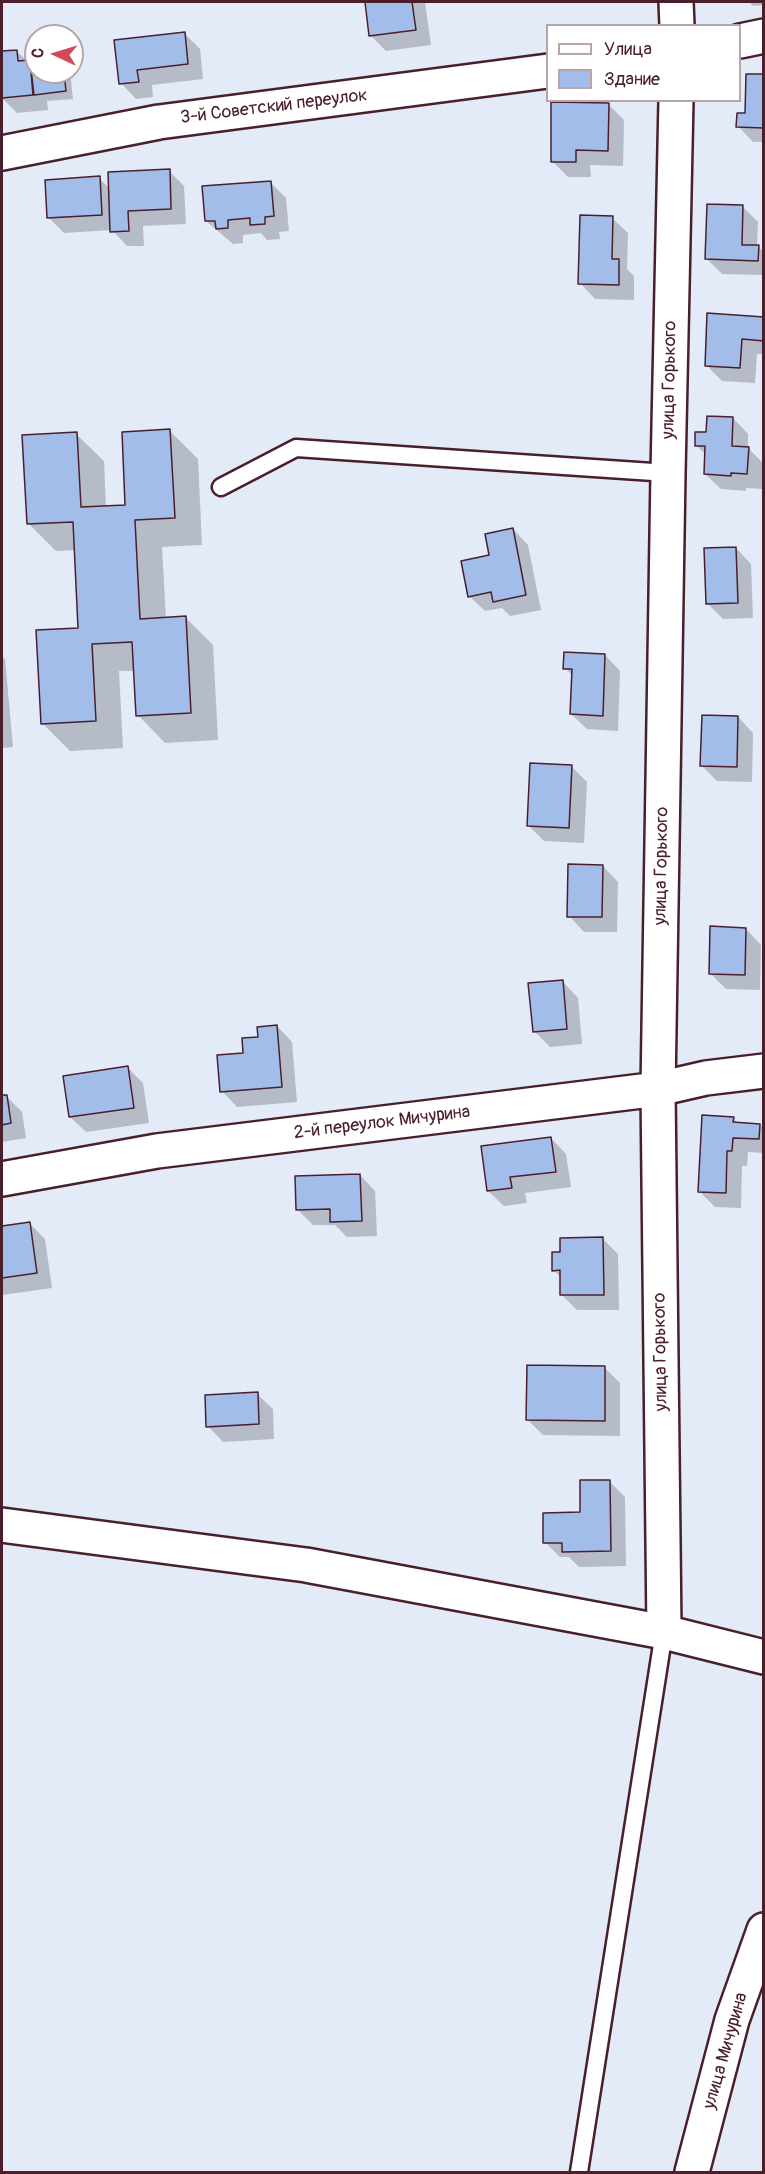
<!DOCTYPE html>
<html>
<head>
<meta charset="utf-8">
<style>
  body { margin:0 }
  #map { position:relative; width:765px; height:2174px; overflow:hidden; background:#e3ebf9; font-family:Pangolin,sans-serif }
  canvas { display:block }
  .frame { position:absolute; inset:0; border:3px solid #4a1f2b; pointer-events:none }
  .legend { position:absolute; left:546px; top:24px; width:195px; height:78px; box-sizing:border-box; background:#fff; border:2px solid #b7a5aa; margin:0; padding:8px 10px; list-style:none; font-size:18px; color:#4a1f2b }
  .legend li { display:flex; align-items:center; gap:12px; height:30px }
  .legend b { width:30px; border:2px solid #b7a5aa }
  .north { position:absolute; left:24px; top:24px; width:60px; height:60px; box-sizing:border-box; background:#fff; border:2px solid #b7a5aa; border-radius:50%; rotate:274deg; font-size:16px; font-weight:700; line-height:24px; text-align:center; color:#4a1f2b }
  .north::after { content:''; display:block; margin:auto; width:21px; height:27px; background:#d1495b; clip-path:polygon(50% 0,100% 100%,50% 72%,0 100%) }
</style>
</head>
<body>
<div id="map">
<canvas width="765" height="2174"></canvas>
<div class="frame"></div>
<ul class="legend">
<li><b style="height:8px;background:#fff"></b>Улица</li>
<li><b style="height:16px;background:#a3bdea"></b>Здание</li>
</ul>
<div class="north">С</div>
</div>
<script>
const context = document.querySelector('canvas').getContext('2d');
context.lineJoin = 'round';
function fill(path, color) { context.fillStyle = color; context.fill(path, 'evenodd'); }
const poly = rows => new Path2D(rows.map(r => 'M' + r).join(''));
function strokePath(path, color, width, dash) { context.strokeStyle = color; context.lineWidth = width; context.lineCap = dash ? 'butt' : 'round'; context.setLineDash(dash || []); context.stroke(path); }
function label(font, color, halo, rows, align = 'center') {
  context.font = font + ' Pangolin,sans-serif'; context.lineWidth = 4.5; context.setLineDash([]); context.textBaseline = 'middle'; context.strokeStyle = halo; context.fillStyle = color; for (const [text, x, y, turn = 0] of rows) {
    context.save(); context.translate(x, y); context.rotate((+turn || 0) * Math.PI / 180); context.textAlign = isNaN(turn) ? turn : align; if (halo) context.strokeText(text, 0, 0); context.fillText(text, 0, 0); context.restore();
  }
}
const shadow = poly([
  [366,2,425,2,431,45,386,51,370,35],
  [749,2,764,2,764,5,753,6],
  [184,33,200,49,203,79,152,85,153,97,136,99,121,83,116,42],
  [16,51,32,65,36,61,36,72,70,72,73,99,47,101,48,110,17,113,2,98,2,53],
  [764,76,764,142,753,142,738,126,746,115],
  [608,104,624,120,623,166,590,165,591,177,568,177,552,161],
  [169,171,184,186,186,224,143,226,144,246,127,246,112,230,64,233,48,217,99,178,110,189],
  [270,182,286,198,289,231,279,232,280,239,267,240,261,233,243,235,243,243,233,244,206,221],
  [743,207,758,222,757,246,764,252,764,275,722,274,706,258],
  [612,218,628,233,627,269,634,276,634,300,595,299,580,283],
  [764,318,764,354,757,354,755,383,722,381,706,365],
  [733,418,748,434,748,448,764,464,762,489,746,488,746,491,721,489,705,474,706,455,696,445,707,434],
  [170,431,198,459,202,545,162,547,166,619,186,618,213,645,218,740,165,743,138,715,135,671,119,671,123,748,70,751,42,723,80,629,76,550,56,551,28,523,76,434,104,461,106,507,127,506],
  [513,529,528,545,541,610,510,616,502,608,485,611,469,596,491,557],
  [736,548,751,564,753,618,723,619,707,603],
  [605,655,620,671,618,731,587,729,571,714,573,676,565,668],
  [2,656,5,659,13,747,2,748],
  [738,717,753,733,752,782,717,781,702,766],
  [571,766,587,782,584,843,544,841,529,826],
  [603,866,618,882,617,932,584,932,569,916],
  [746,929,761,945,760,990,726,989,711,974],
  [563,982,578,998,582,1044,550,1047,534,1031],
  [277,1026,292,1042,297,1102,237,1107,222,1091,244,1055,260,1038],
  [128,1068,143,1083,149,1123,86,1132,70,1117],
  [6,1096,22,1112,26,1138,2,1142,2,1097],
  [733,1118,739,1124,760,1125,764,1129,764,1153,748,1152,747,1166,742,1166,741,1208,715,1207,699,1191],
  [551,1138,566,1154,571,1187,525,1193,527,1203,504,1206,488,1191],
  [360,1175,375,1191,377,1236,347,1237,335,1225,313,1225,298,1210],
  [30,1224,45,1239,52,1288,2,1295,2,1227],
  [603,1239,618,1254,619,1310,577,1310,562,1295,562,1278,553,1270,561,1254],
  [604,1367,620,1383,620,1436,543,1435,528,1420],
  [257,1394,273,1409,274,1439,223,1442,208,1426],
  [610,1482,625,1497,626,1566,579,1567,569,1557,560,1557,545,1542,582,1514]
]);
const building = poly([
  [365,2,412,2,416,30,369,36,365,2],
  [185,32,188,64,137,70,139,82,119,84,114,40,185,32],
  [17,50,18,61,30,60,33,95,2,98,2,51,17,50],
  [36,59,36,72,64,72,66,91,34,95,30,60,36,59],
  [746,74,764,74,764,128,736,127,737,113,745,113,746,74],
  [551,102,609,103,608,151,576,150,576,162,551,162,551,102],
  [170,169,171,209,128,211,129,231,110,232,108,172,170,169],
  [100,176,102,215,47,218,45,180,100,176],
  [271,181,274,216,265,217,265,224,250,225,250,218,228,220,228,228,216,229,215,221,205,221,202,186,271,181],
  [707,204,743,205,742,245,759,245,758,261,705,259,707,204],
  [580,215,613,216,612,259,619,259,619,285,578,284,580,215],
  [707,313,764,317,764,341,742,339,740,368,705,366,707,313],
  [707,416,733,417,732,446,749,447,747,474,731,473,731,476,704,474,705,446,695,446,695,432,706,432,707,416],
  [170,429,175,518,135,520,140,619,186,616,191,713,136,716,132,642,92,644,96,721,41,724,36,630,78,628,73,522,27,524,22,435,77,432,81,507,125,505,122,432,170,429],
  [513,528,526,595,493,602,491,592,468,597,461,561,489,555,485,534,513,528],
  [736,547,738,603,706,604,704,548,736,547],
  [564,652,605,654,603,716,570,714,572,669,563,669,564,652],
  [702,715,738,716,737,767,700,766,702,715],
  [530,763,572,765,569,828,527,826,530,763],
  [568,864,603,865,602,917,567,917,568,864],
  [710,926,746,928,745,975,709,974,710,926],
  [563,980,567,1029,533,1032,528,983,563,980],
  [277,1025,282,1087,220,1092,217,1055,243,1053,242,1038,258,1037,257,1027,277,1025],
  [128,1066,134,1108,69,1117,63,1076,128,1066],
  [2,1095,7,1095,11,1123,2,1125,2,1095],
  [702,1115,734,1117,733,1122,760,1124,759,1139,733,1138,732,1151,727,1151,726,1193,698,1192,702,1115],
  [551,1137,556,1172,510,1177,512,1188,487,1191,481,1146,551,1137],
  [360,1174,362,1221,330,1222,330,1209,296,1210,295,1176,360,1174],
  [30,1222,37,1273,2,1278,2,1226,30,1222],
  [603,1237,604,1295,560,1295,560,1270,552,1271,552,1252,560,1252,560,1238,603,1237],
  [527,1365,605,1366,605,1421,526,1420,527,1365],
  [258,1392,259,1424,206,1427,205,1395,258,1392],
  [580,1480,610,1480,611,1551,562,1552,562,1543,543,1543,543,1513,580,1512,580,1480]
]);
const lane = poly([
  [221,487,296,448,668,473],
  [579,2172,664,1632]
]);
const street = poly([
  [676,2,677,26],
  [740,41,764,36],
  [2,153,159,122,548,71],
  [2,1179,157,1151,658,1089,706,1078,764,1071],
  [2,1525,306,1565,664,1632,764,1657],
  [664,1632,658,1089,668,473,676,100]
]);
const secondary = poly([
  [692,2172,732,2020,764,1930]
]);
const streetNames = [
  ["3-й Советский переулок",274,107,-7],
  ["улица Горького",670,380,-89],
  ["улица Горького",662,866,-89],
  ["2-й переулок Мичурина",382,1123,-7],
  ["улица Горького",661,1352,-91],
  ["улица Мичурина",726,2051,-74]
];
fill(shadow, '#0003');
fill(building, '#a3bdea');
strokePath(building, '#4a1f2b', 1.5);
strokePath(lane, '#4a1f2b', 21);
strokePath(street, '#4a1f2b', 38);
strokePath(secondary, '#4a1f2b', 38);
strokePath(lane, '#fff', 16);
strokePath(street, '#fff', 33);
strokePath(secondary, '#fff', 33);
label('18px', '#4a1f2b', '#fff', streetNames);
</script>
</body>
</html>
